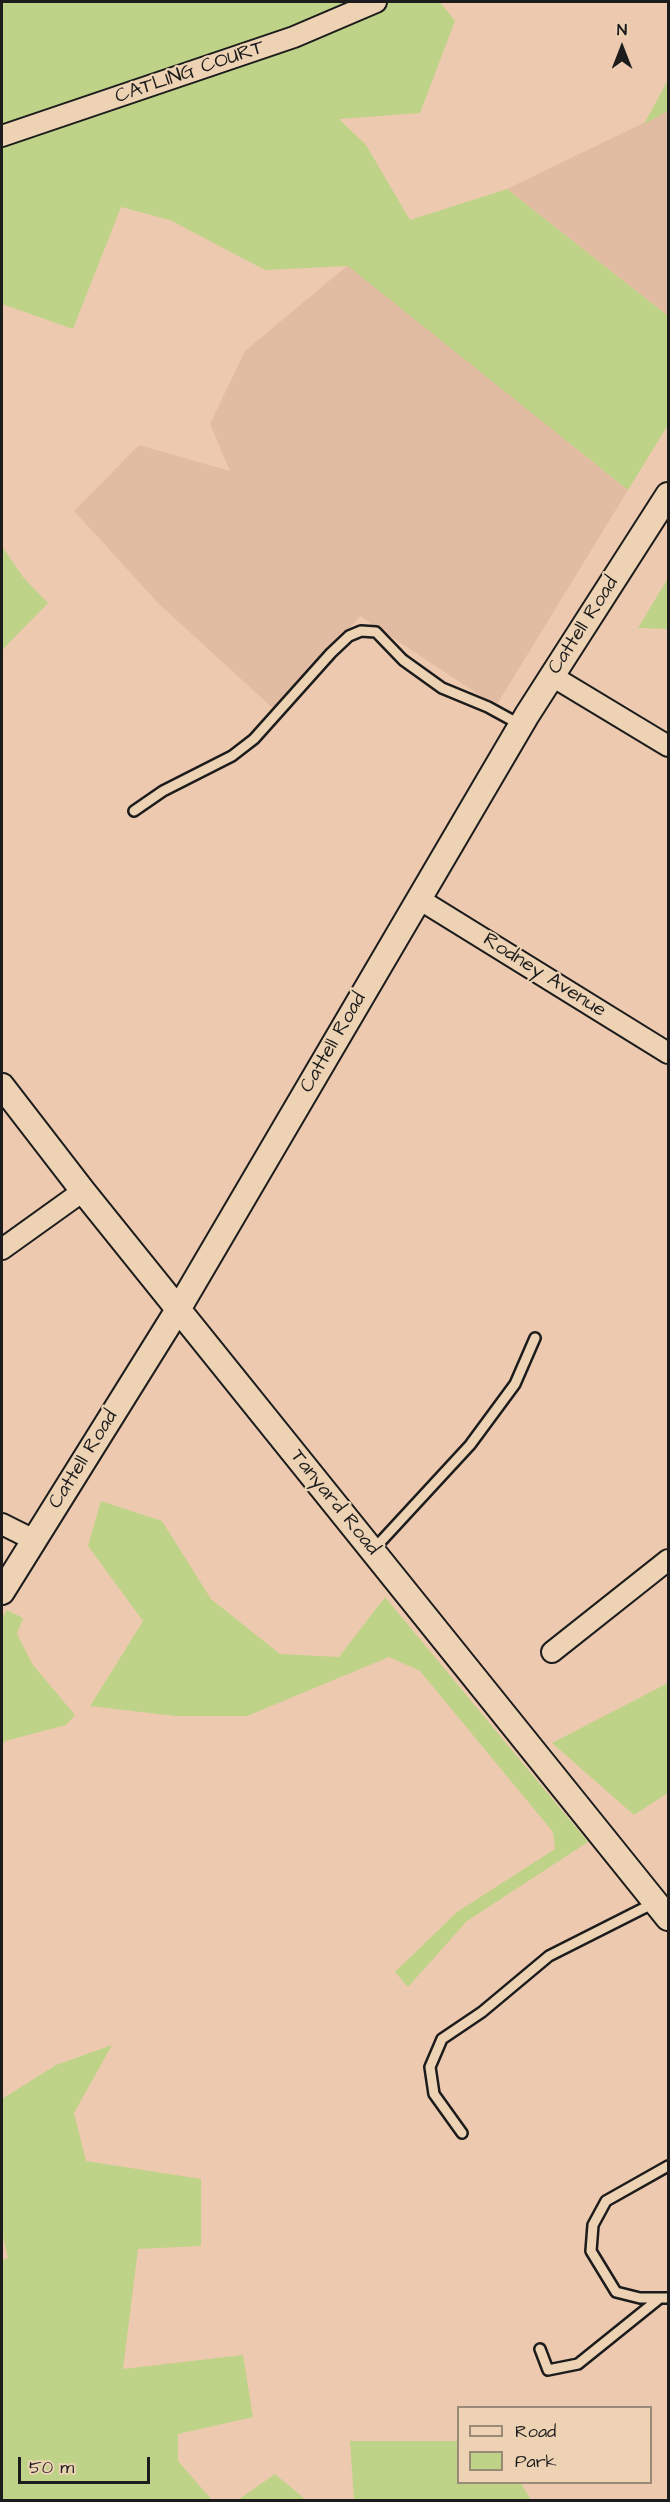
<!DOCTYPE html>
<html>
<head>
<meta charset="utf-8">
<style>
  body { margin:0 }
  #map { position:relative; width:670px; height:2502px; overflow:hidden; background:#edcaaf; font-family:"Architects Daughter",sans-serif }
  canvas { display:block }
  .frame { position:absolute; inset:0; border:3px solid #1c1c1c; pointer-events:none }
  .legend { position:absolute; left:457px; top:2406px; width:195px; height:78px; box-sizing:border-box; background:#edd2b4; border:2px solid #998977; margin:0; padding:8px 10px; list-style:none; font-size:18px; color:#1c1c1c }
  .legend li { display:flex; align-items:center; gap:12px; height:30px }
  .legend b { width:30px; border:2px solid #998977 }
  .north { position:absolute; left:592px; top:18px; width:60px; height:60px; -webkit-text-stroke:4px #edd2b4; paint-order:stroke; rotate:0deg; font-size:16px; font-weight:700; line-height:24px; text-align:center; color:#1c1c1c }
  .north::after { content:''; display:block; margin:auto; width:21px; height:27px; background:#1c1c1c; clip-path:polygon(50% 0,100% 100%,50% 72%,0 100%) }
  .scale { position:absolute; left:18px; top:2457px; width:132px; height:27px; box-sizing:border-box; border:3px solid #1c1c1c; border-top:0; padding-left:8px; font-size:18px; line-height:21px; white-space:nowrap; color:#1c1c1c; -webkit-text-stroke:4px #edd2b4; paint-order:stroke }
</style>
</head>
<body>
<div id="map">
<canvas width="670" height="2502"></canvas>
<div class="frame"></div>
<ul class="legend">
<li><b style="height:8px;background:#edd2b4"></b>Road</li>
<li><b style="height:16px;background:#bed388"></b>Park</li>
</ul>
<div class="north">N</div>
<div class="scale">50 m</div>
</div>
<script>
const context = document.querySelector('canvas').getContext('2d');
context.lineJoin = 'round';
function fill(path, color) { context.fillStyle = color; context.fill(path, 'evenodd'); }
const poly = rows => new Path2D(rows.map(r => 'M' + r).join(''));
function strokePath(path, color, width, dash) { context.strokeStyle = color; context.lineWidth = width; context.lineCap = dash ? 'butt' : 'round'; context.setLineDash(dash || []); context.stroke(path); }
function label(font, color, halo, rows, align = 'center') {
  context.font = font + ' "Architects Daughter",sans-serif'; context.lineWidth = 4.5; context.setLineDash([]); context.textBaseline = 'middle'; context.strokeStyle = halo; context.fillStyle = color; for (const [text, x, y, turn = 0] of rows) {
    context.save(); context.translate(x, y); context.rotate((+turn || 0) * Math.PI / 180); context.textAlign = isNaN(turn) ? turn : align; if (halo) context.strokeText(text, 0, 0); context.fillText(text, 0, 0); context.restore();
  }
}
const built = poly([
  [668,111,668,316,507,189],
  [348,265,628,490,496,706,360,616,278,713,159,604,74,511,139,445,230,471,210,424,245,351]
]);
const green = poly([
  [2,2,440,2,455,21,420,113,339,119,366,145,410,220,507,189,668,316,668,425,628,490,348,266,265,270,170,220,121,207,73,329,2,304],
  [668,80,668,111,644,124],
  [2,546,23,577,48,603,2,650],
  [668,578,668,629,638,628],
  [101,1501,162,1521,211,1599,280,1654,339,1657,385,1597,588,1842,467,1921,408,1987,395,1972,457,1912,555,1849,553,1832,420,1671,389,1657,247,1716,175,1716,90,1706,143,1621,88,1546],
  [7,1610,23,1618,17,1634,33,1665,75,1715,66,1725,5,1741,2,1746,2,1618],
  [668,1683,668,1793,634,1815,552,1743],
  [112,2045,74,2113,86,2161,201,2179,201,2246,138,2249,123,2369,243,2355,253,2417,178,2434,178,2461,212,2500,2,2500,2,2260,8,2258,2,2232,2,2099,56,2065],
  [350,2441,458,2441,458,2482,521,2483,531,2500,354,2500],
  [275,2474,306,2500,238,2500]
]);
const service = poly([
  [134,811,163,791,232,756,254,739,331,653,349,636,361,631,376,632,403,660,442,688,488,707,519,724],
  [374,1549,470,1445,515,1384,535,1338],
  [462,2133,434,2094,430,2067,442,2039,482,2012,549,1956,654,1903],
  [668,2166,606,2201,593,2225,591,2251,616,2292,640,2298,668,2298],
  [540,2349,548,2370,578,2364,660,2298]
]);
const minor = poly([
  [2,136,294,37,376,2],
  [552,676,668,746],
  [419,899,668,1053],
  [2,1249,83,1191],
  [2,1524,34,1540],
  [552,1652,668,1560]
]);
const tertiary = poly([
  [2,1086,83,1191,668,1918],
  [2,1592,179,1308,527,715,668,495]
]);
const streetNames = [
  ["CATLING COURT",190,73,-19],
  ["Cattell Road",584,626,-57],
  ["Rodney Avenue",544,976,32],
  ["Cattell Road",334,1043,-60],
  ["Cattell Road",84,1460,-58],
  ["Tanyard Road",334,1503,51]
];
fill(built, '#e1bba2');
fill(green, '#bed388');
strokePath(service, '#1c1c1c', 14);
strokePath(minor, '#1c1c1c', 24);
strokePath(tertiary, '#1c1c1c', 28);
strokePath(service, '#edd2b4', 9);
strokePath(minor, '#edd2b4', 20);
strokePath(tertiary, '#edd2b4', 24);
label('20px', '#1c1c1c', '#edd2b4', streetNames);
</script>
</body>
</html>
